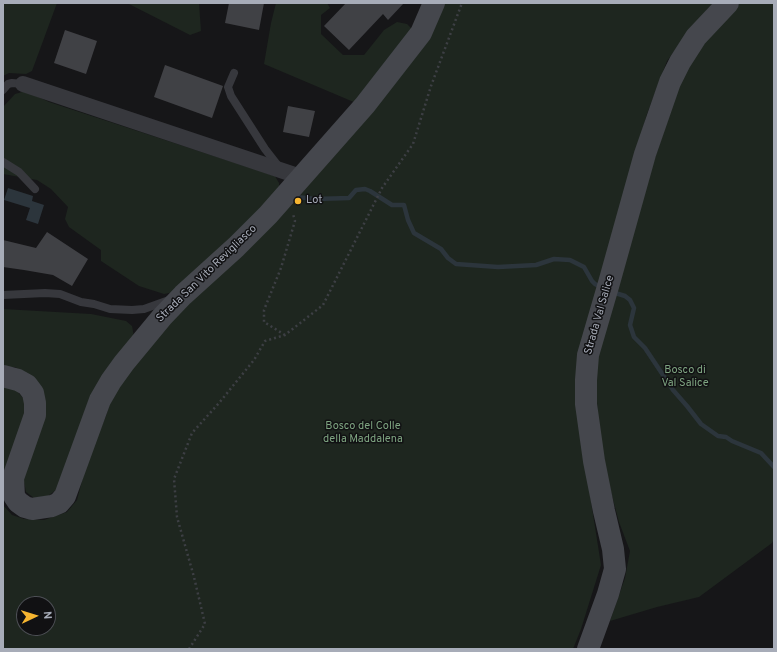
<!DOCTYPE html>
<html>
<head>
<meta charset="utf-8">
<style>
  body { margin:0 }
  #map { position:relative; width:777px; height:652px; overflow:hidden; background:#161618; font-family:Overpass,sans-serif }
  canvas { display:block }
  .frame { position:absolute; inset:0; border:4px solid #a7acb8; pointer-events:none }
  .north { position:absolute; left:16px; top:596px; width:40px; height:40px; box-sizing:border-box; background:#111113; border:1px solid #4d4f55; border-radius:50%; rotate:86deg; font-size:11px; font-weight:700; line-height:16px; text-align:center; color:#a7acb8 }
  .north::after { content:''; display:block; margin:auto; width:14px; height:18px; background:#f6b530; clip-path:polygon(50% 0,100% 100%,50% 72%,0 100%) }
</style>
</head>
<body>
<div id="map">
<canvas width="777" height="652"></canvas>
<div class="frame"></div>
<div class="north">N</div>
</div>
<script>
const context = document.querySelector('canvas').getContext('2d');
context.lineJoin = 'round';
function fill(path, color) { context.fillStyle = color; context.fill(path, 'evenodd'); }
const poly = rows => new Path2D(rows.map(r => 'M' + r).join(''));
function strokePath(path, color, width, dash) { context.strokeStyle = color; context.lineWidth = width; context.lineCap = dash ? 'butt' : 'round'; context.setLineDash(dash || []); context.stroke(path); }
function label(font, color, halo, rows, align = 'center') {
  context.font = font + ' Overpass,sans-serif'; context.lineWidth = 3; context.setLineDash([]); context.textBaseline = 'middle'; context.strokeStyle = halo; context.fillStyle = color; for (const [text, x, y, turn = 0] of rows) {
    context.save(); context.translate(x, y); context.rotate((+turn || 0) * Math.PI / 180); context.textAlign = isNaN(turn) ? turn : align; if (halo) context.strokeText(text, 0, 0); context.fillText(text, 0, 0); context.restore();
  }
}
const green = poly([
  [3,3,57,3,32,71,26,74,9,73,3,76],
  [127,3,199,3,201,31,190,35],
  [276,3,327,3,330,8,321,15,321,34,343,55,364,55,384,30,397,22,407,24,414,31,356,103,264,64,271,23],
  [441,3,713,3,692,27,667,61,647,114,579,352,590,495,601,565,581,629,573,649,3,649,3,505,12,515,24,519,44,520,67,512,77,500,88,458,106,416,112,396,125,374],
  [24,604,48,604,48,628,24,628],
  [740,3,774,3,774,539,772,543,699,597,657,607,610,621,625,578,630,551,619,522,608,481,599,429,595,376,598,346,639,205,684,72,710,35],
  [26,91,49,102,275,176,279,183,279,192,179,291,164,294,139,286,101,261,101,250,69,227,65,219,68,207,51,189,37,180,3,174,3,107,15,94],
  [3,309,91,314,126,321,132,326,134,337,56,490,48,496,34,498,26,492,23,477,35,379,15,367,3,368],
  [3,383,16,390,24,399,27,414,3,478]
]);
const water = poly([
  [8,188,33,196,32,201,44,205,38,224,26,220,30,208,4,200]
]);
const stream = poly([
  [296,197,316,199,349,198,356,190,365,189,370,191,392,205,404,205,408,220,414,233,441,249,448,258,456,264,498,267,536,265,554,259,570,260,584,267,592,281,595,284,601,287],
  [612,292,625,296,630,300,634,308,630,325,634,337,645,348,673,390,687,406,701,424,718,436,726,437,732,441,761,453,774,467]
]);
const building = poly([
  [229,3,264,3,259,30,225,23],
  [346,3,404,3,388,20,383,14,349,50,324,26],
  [65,30,97,41,86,74,54,63],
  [165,65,223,86,212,118,154,97],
  [288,106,315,111,309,137,283,132],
  [47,232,88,259,72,286,53,275,24,270,3,267,3,240,36,248]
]);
const path = poly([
  [285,335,264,322,264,310,281,268,295,221,293,214],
  [189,649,205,624,194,577,177,517,174,479,192,433,219,403,254,360,265,341,285,335,323,305,382,188,413,144,431,86,462,3]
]);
const lane = poly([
  [234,73,228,87,231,96,265,149,279,167],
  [3,90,8,84,12,83,23,84],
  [3,162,19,172,35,189],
  [3,295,45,293,60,294,81,302,94,304,110,309,132,310,144,309,169,300]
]);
const street = poly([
  [23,84,301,177]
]);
const secondary = poly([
  [3,376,18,380,27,385,33,393,35,403,35,415,13,478,14,496,18,502,25,507,32,509,52,506,59,503,65,496,100,400,111,381,124,363,162,317,183,295,236,247,268,215,365,105,421,33,434,3],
  [588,649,608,594,615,569,613,549,604,511,594,461,586,404,586,380,588,355,609,283,645,154,670,82,680,62,696,37,728,3]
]);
const markers = [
  [298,201,4,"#f6b530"]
];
const poiNames = [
  ["Lot",306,201]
];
const streetNames = [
  ["Strada San Vito Revigliasco",207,274,-44],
  ["Strada Val Salice",600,315,-74]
];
const parkNames = [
  ["Bosco di",685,371],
  ["Val Salice",685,384],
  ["Bosco del Colle",363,427],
  ["della Maddalena",363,440]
];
fill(green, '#1e261f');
fill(water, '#2c353c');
strokePath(stream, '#2c353c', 4.5);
fill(building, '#404145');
strokePath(path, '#3d3f44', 2.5, [2, 3]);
strokePath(lane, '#37383d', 8);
strokePath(street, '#37383d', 16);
strokePath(secondary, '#45474d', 22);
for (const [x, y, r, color] of markers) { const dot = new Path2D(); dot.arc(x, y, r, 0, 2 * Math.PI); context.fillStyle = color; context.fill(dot); strokePath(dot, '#111113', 1.5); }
label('11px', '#a7acb8', '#111113', poiNames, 'left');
label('11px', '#a7acb8', '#111113', streetNames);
label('11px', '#7ea481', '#111113', parkNames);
</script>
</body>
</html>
